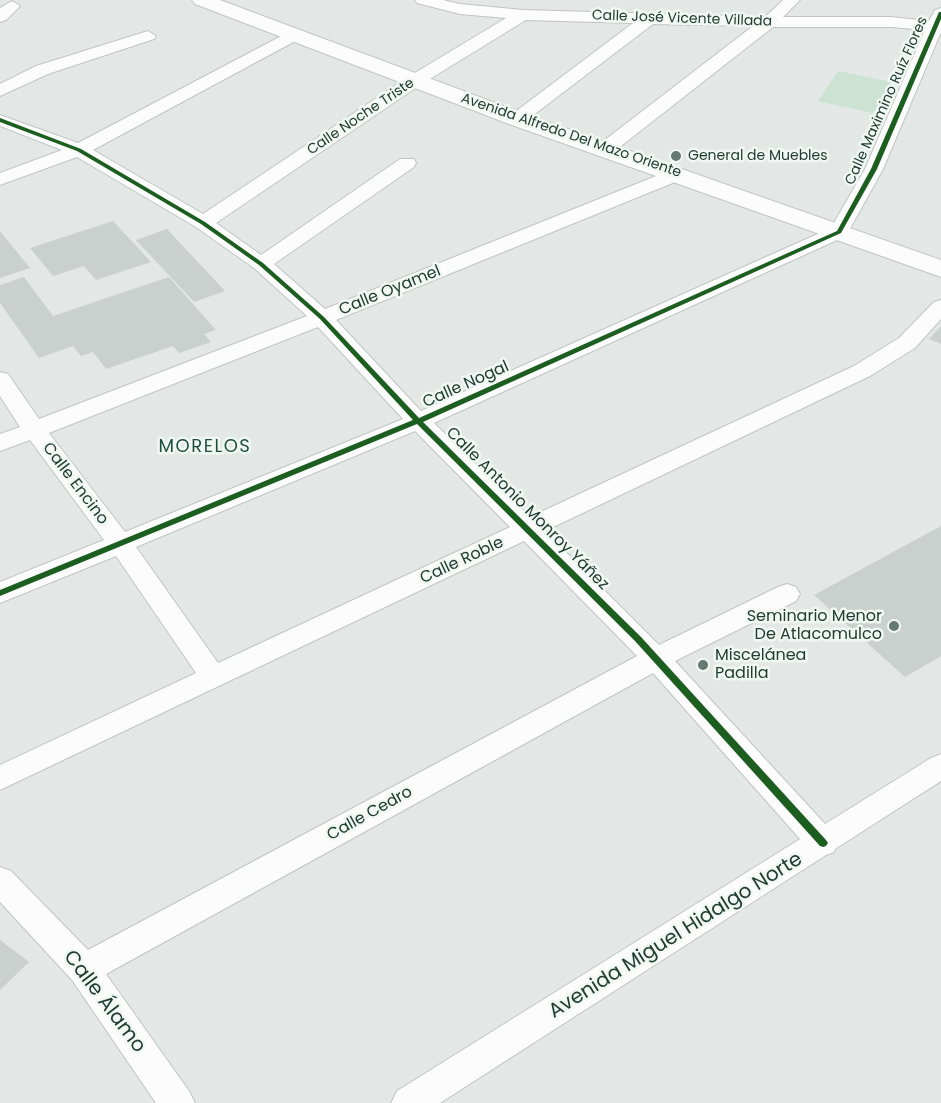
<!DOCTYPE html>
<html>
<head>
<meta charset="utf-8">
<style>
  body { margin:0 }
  canvas { display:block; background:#e3e8e6 }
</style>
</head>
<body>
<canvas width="941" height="1103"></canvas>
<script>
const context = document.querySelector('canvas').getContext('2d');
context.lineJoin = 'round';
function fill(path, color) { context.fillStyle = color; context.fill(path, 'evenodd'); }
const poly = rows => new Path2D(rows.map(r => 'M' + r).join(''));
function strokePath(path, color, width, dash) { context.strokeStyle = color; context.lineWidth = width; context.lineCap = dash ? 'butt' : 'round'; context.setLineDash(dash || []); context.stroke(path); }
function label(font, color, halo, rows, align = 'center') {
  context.font = font + ' Poppins,sans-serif'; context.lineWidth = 5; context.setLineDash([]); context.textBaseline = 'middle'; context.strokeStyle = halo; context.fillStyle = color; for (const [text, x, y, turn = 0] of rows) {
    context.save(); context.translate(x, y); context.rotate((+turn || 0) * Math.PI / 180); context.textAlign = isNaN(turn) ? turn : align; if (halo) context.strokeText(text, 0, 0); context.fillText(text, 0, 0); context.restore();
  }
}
const green = poly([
  [838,71,891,82,873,113,818,101]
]);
const building = poly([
  [113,221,151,262,96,280,84,266,53,276,30,248],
  [167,229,225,291,194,302,136,240],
  [0,231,30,268,0,278],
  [24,277,53,316,169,277,216,330,204,334,211,342,179,353,173,346,106,369,93,352,81,356,73,346,39,358,0,303,0,285],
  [941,326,941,344,929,339],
  [941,526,941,656,905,677,814,595],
  [0,940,29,962,0,990]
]);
const minor = poly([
  [415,0,443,0,460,4,523,10,765,17,783,0,800,0,783,17,891,17,929,21,935,10,941,8,941,32,883,169,846,236,434,423,530,517,854,366,899,338,934,302,941,300,941,319,915,348,870,376,545,531,659,645,778,587,787,584,796,587,800,594,796,601,675,661,825,824,931,758,941,754,941,781,835,849,834,852,826,855,440,1103,391,1103,397,1091,800,839,653,673,106,974,189,1091,195,1103,156,1103,72,980,0,902,0,867,11,871,88,950,637,656,524,541,0,790,0,765,196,673,116,556,0,603,0,582,104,540,30,440,0,451,0,434,20,427,0,396,0,372,8,374,39,419,307,316,254,268,196,227,77,157,0,185,0,173,62,150,0,126,0,115,78,143,287,33,299,33,301,36,299,39,93,150,203,214,408,77,506,18,460,14,417,3,415,0],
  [526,20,633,23,511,115,508,119,511,123,517,124,523,123,653,24,753,26,597,146,595,150,597,154,604,156,611,154,773,27,891,27,925,30,865,169,831,228,421,411,336,320,685,178,687,174,685,170,671,170,325,309,274,264,414,167,416,163,414,159,400,159,261,255,216,223,420,85,526,20],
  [318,327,403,419,125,532,49,433,318,327],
  [415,431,510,527,218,663,136,547,415,431],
  [12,1,20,6,6,20,0,22,0,8,12,1],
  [148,31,156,36,154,39,48,74,0,96,0,84,36,66,148,31]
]);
const tertiary = poly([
  [192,0,220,0,525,114,941,260,941,277,509,124,195,4,192,0]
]);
const cycleway = poly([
  [939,12,941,12,941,19,877,169,841,233,423,422,641,637,826,840,828,843,826,846,823,847,820,846,635,641,417,424,0,596,0,590,413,420,320,319,259,265,201,224,77,151,0,122,0,118,81,149,205,222,263,263,324,317,419,418,837,231,871,169,939,12]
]);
const markers = [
  [676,156,6,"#657872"],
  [894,626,6,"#657872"],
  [703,665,6,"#657872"]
];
const farStreetnames = [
  ["Calle José Vicente Villada",682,19,2],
  ["Calle Maximino Ruíz Flores",887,101,-66],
  ["Calle Noche Triste",361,117,-34],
  ["Avenida Alfredo Del Mazo Oriente",571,136,19]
];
const farPoinames = [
  ["General de Muebles",688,156]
];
const streetNames = [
  ["Calle Oyamel",390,291,-22],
  ["Calle Nogal",466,385,-24],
  ["Calle Encino",75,484,53],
  ["Calle Antonio Monroy Yáñez",527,509,45],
  ["Calle Roble",462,561,-25],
  ["Calle Cedro",370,814,-29]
];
const poiNames = [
  ["Seminario Menor",882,617],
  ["De Atlacomulco",882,635],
  ["Miscelánea",715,656,"left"],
  ["Padilla",715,674,"left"]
];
const neighbourhoodNames = [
  ["MORELOS",205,447]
];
const nearStreetnames = [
  ["Avenida Miguel Hidalgo Norte",676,936,-32],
  ["Calle Álamo",104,1002,53]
];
fill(green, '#cce2d2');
fill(building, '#cad0cd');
strokePath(minor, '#c0c5c3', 2);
strokePath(tertiary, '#c0c5c3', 2);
fill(minor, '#fbfcfb');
fill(tertiary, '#fbfcfb');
fill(cycleway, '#1b5e20');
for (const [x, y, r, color] of markers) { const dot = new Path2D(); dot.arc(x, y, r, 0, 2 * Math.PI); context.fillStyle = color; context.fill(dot); strokePath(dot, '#f1f8f4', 2); }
label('14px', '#213c34', '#f1f8f4', farStreetnames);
label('14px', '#213c34', '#f1f8f4', farPoinames, 'left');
label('16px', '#213c34', '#f1f8f4', streetNames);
label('16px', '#213c34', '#f1f8f4', poiNames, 'right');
context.letterSpacing = '1.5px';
label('18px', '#1d4e40', '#f1f8f4', neighbourhoodNames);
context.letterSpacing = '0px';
label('20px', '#213c34', '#f1f8f4', nearStreetnames);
</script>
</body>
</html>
